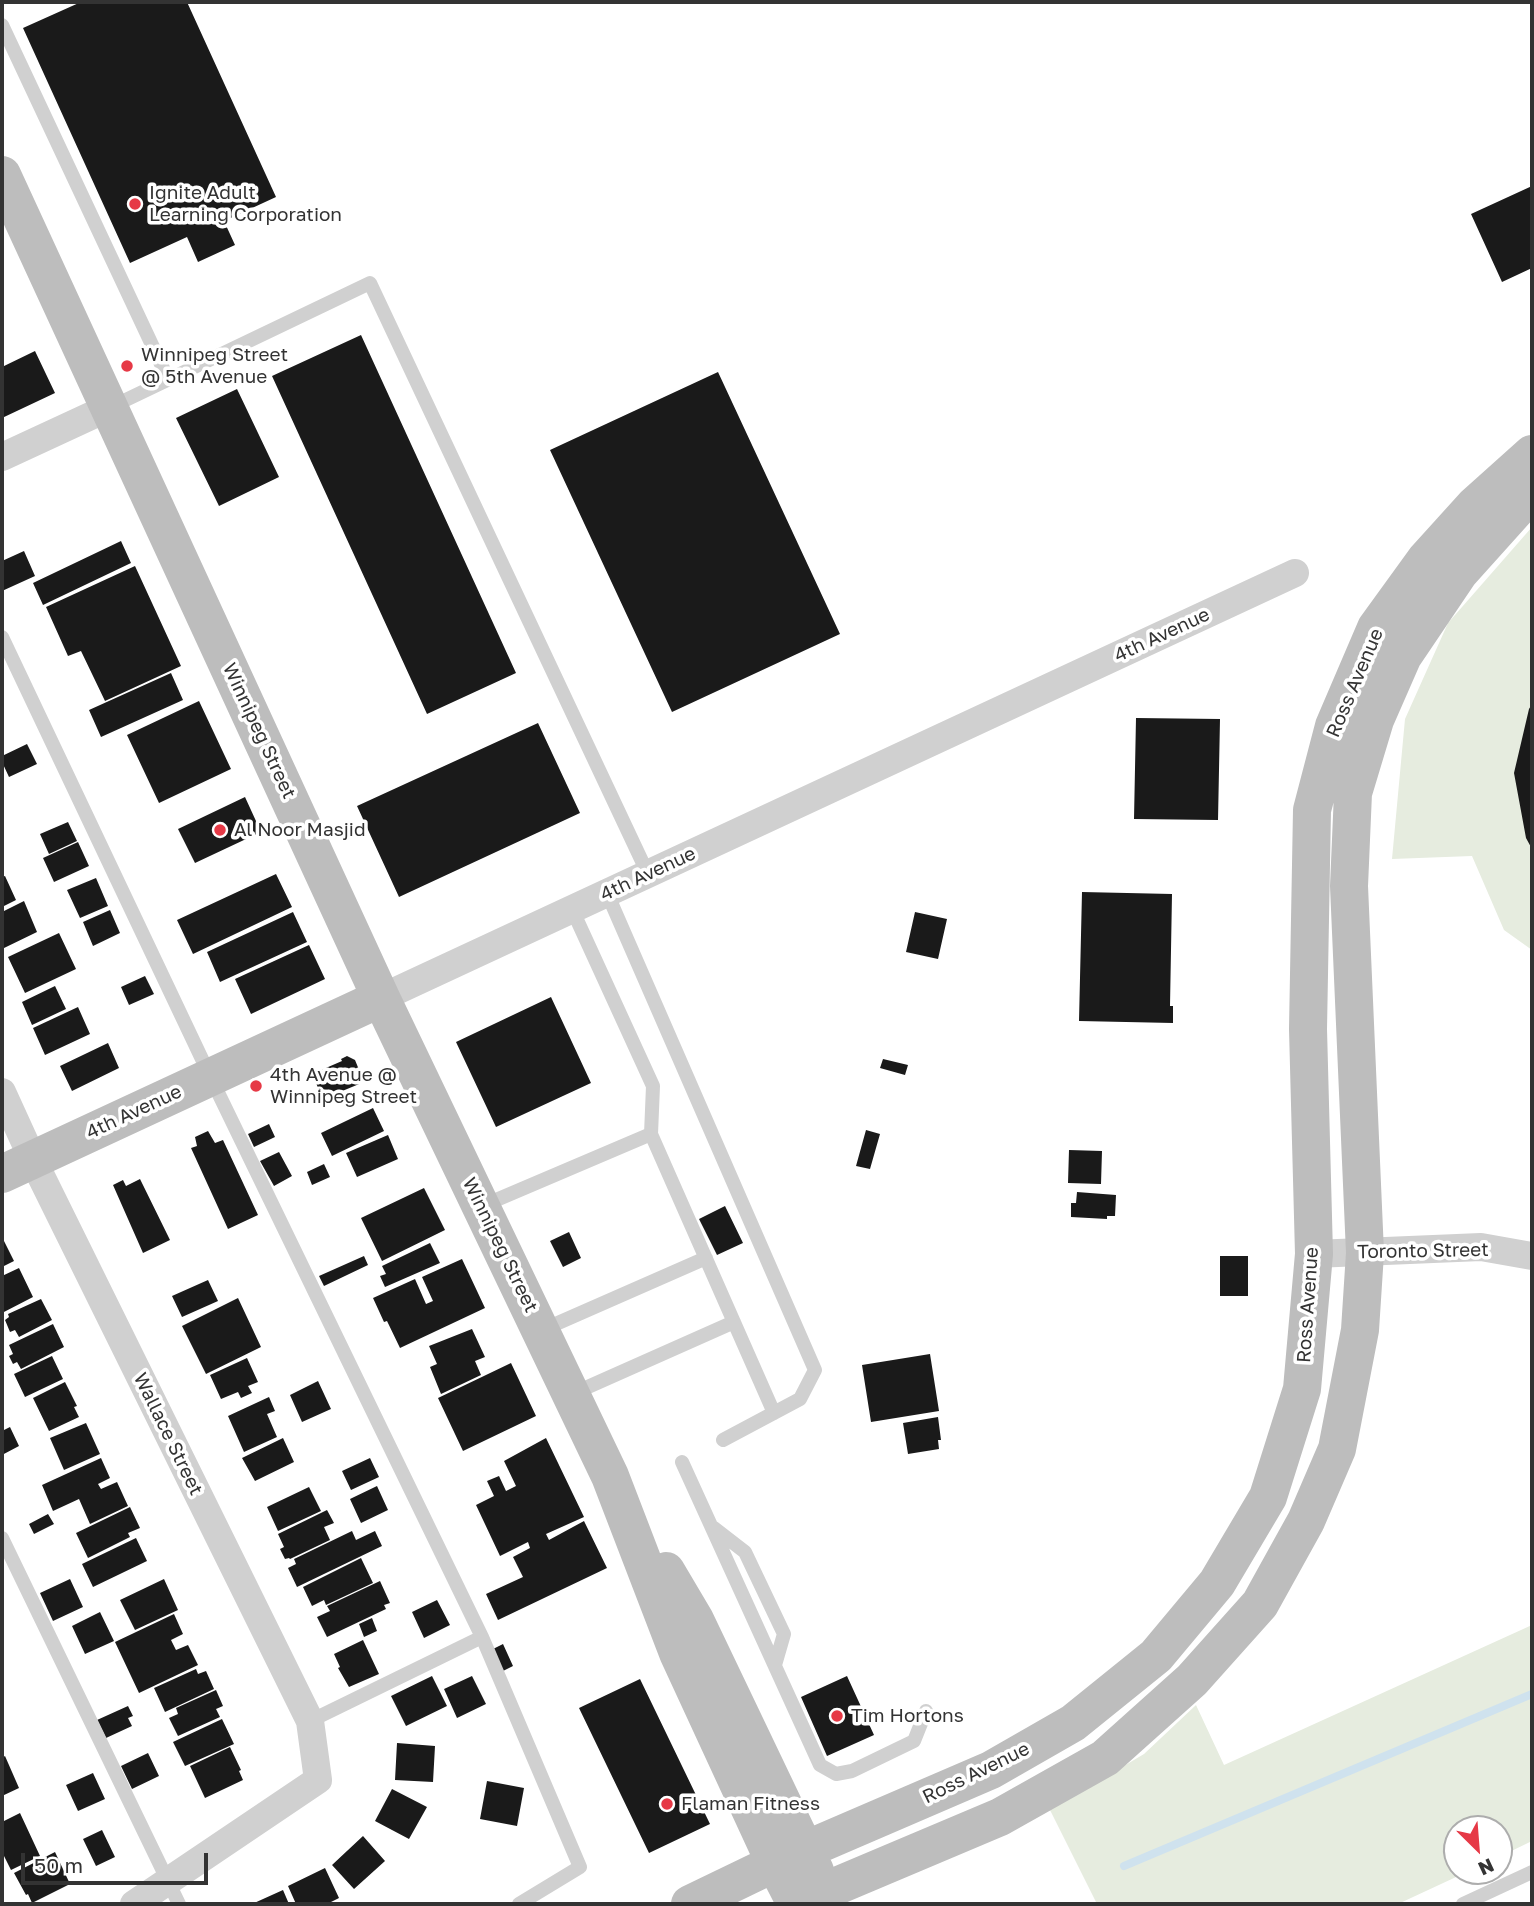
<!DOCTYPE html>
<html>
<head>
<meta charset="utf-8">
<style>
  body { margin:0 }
  #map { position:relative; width:1534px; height:1906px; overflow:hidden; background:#fff; font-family:"Golos Text",sans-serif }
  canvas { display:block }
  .frame { position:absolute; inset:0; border:4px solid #333; pointer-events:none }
  .north { position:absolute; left:1443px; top:1815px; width:70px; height:70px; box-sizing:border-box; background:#fff; border:2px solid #adadad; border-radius:50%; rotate:155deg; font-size:19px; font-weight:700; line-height:28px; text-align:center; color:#333 }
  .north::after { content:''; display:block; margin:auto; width:24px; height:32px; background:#e63946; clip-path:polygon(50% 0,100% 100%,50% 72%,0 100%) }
  .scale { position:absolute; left:21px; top:1853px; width:187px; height:32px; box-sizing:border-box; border:4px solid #333; border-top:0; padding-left:9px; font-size:21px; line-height:24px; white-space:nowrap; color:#333; -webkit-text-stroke:5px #fff; paint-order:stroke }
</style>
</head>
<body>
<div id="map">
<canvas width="1534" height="1906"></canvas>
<div class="frame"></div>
<div class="north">N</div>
<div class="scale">50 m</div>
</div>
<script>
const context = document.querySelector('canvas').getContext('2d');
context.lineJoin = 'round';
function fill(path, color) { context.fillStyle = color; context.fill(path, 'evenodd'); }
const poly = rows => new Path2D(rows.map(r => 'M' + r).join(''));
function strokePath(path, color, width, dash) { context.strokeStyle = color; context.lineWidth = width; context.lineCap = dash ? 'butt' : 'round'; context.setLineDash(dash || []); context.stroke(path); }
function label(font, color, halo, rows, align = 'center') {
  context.font = font + ' "Golos Text",sans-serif'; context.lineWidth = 7; context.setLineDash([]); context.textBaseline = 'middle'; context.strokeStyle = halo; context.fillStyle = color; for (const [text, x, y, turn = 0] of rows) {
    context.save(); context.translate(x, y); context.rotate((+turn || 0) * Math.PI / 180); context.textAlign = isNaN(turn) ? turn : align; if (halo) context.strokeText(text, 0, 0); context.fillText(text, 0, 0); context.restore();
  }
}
const green = poly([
  [1532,527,1532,950,1504,930,1472,856,1392,859,1405,719,1448,623],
  [1532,1625,1532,1841,1499,1857,1499,1829,1457,1829,1457,1871,1469,1871,1398,1904,1097,1904,1050,1810,1144,1754,1196,1705,1224,1765]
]);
const stream = poly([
  [1124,1866,1532,1694]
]);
const building = poly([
  [81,2,187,2,276,197,224,221,235,245,198,262,187,237,130,263,23,28],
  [1532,186,1532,268,1502,282,1471,214],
  [361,335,516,673,427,714,272,376],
  [35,351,55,393,2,418,2,367],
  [718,372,840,634,672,712,550,450],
  [237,389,279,477,219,506,176,418],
  [121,541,131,563,43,605,33,583],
  [24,551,35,576,2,591,2,561],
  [135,566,181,666,105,701,81,651,68,656,46,607],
  [171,673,183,700,101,737,89,710],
  [199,701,231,769,159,803,127,735],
  [1532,704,1532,849,1526,838,1514,773,1529,709],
  [1136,718,1220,719,1218,820,1134,819],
  [538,723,580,813,399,897,357,806],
  [27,744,37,764,9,777,2,762,2,756],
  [245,797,261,832,195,863,178,829],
  [68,822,77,841,49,854,40,834],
  [78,842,89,866,54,882,43,858],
  [276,874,292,907,193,954,177,920],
  [5,876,16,900,2,907,2,877],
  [96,878,108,906,80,918,67,890],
  [1082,892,1172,894,1170,1006,1173,1006,1173,1023,1079,1021],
  [24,901,37,932,2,949,2,912],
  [110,910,120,933,93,946,83,922],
  [293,912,307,942,220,982,207,952],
  [915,912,947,919,938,959,906,952],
  [59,933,76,969,25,993,8,957],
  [309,945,325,979,251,1014,235,979],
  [145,976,154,994,129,1005,121,987],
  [55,986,66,1009,32,1025,22,1002],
  [551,997,591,1083,496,1127,456,1042],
  [78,1007,90,1034,45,1055,33,1028],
  [108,1043,119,1068,72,1091,60,1066],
  [347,1056,355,1060,364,1082,323,1099,312,1074,342,1061,341,1059],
  [883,1059,908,1065,905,1075,880,1068],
  [373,1108,384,1131,332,1156,321,1133],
  [269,1124,275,1137,254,1147,248,1134],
  [866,1130,880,1134,870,1169,856,1166],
  [208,1131,215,1143,223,1140,258,1215,228,1229,191,1148,197,1146,195,1137],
  [388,1135,398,1159,357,1177,346,1153],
  [1069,1150,1102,1151,1101,1184,1068,1183],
  [279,1152,292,1176,274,1186,260,1161],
  [324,1164,330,1177,312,1185,307,1172],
  [140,1179,170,1240,143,1253,113,1185,123,1180,126,1186],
  [424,1188,445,1230,382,1261,361,1218],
  [1077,1192,1116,1195,1115,1216,1107,1216,1107,1219,1071,1217,1071,1203,1076,1203],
  [725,1206,743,1243,717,1255,699,1219],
  [569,1232,581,1258,563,1267,550,1241],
  [4,1241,14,1261,2,1267,2,1242],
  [430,1243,440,1263,385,1287,380,1276,386,1274,382,1266],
  [364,1256,368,1265,324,1286,319,1276],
  [1220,1256,1248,1256,1248,1296,1220,1296],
  [462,1259,485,1308,400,1348,387,1321,384,1322,373,1298,415,1279,426,1304,433,1301,422,1277],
  [19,1268,33,1297,2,1313,2,1276],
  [208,1280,218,1301,182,1317,172,1296],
  [238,1298,261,1347,206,1374,182,1326],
  [41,1299,52,1320,19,1337,15,1330,10,1332,5,1320,9,1317,8,1314],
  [53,1324,64,1347,21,1369,17,1362,13,1364,9,1356,13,1354,9,1345],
  [472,1329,485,1357,475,1361,481,1375,441,1394,430,1367,437,1364,429,1346],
  [930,1354,939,1411,871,1422,862,1365],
  [52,1356,63,1379,25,1397,14,1374],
  [247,1358,258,1382,248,1386,252,1393,241,1398,238,1392,221,1399,210,1375],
  [511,1363,536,1416,463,1451,438,1398],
  [318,1381,331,1409,302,1422,290,1395],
  [65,1382,77,1406,74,1407,79,1417,49,1431,33,1398],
  [269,1397,275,1411,267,1414,277,1437,244,1452,228,1416],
  [938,1417,941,1440,938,1440,939,1449,908,1454,903,1423],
  [86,1423,100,1454,64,1470,50,1438],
  [10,1427,19,1446,2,1455,2,1431],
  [283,1438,294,1462,255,1481,242,1458],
  [546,1438,584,1517,546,1534,549,1540,584,1521,607,1568,498,1620,486,1594,523,1577,513,1557,530,1548,528,1542,500,1556,476,1505,494,1496,487,1481,499,1476,506,1491,516,1486,504,1461],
  [101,1458,110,1478,98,1484,101,1489,117,1482,128,1506,90,1524,79,1499,53,1511,42,1485],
  [370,1458,379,1477,351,1490,342,1471],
  [377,1486,388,1510,361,1523,350,1499],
  [309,1487,321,1511,278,1531,267,1507],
  [130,1507,140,1528,128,1533,130,1537,88,1558,76,1533],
  [327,1510,334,1523,324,1527,330,1540,290,1559,289,1558,285,1559,280,1549,284,1547,278,1534],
  [48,1514,54,1524,34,1534,29,1524],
  [352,1531,356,1540,375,1531,382,1546,297,1587,288,1568,296,1564,294,1559],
  [136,1538,147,1561,93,1587,82,1564],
  [361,1558,373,1583,326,1605,324,1600,312,1606,303,1587],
  [70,1579,83,1607,53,1621,40,1593],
  [164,1579,178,1610,135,1630,120,1600],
  [380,1581,390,1603,384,1605,386,1609,327,1637,317,1617,330,1611,327,1606],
  [437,1600,450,1625,424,1638,412,1612],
  [100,1612,114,1641,85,1654,72,1626],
  [174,1614,183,1634,171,1640,176,1650,188,1645,198,1665,139,1693,115,1642],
  [372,1618,377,1631,364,1637,359,1624],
  [363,1640,379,1674,349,1687,338,1668,340,1667,334,1654],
  [503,1644,513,1666,501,1672,491,1650],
  [196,1669,198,1674,206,1671,214,1689,165,1712,154,1688],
  [432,1676,447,1706,406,1726,391,1696],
  [472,1676,486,1704,457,1718,444,1689],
  [847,1676,874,1735,827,1756,801,1697],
  [640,1679,710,1824,649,1853,579,1708],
  [216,1690,223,1706,216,1709,220,1717,178,1736,169,1718,178,1714,176,1708],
  [128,1706,133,1716,128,1718,132,1726,106,1738,97,1720],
  [222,1719,234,1744,185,1766,173,1742],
  [397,1743,435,1746,433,1782,395,1780],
  [230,1747,241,1770,239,1771,243,1780,205,1798,190,1766],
  [148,1753,159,1776,132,1789,121,1766],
  [5,1756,19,1788,2,1796,2,1758],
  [93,1773,105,1799,78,1811,66,1785],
  [487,1781,524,1788,517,1826,480,1819],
  [392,1789,427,1807,409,1839,375,1821],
  [20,1813,40,1856,11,1870,2,1852,2,1822],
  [102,1830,115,1857,96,1866,83,1839],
  [363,1836,385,1861,354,1889,332,1865],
  [55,1852,70,1884,32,1903,28,1894,26,1895,14,1873],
  [325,1868,339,1898,327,1904,296,1904,288,1886],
  [283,1890,289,1904,252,1904]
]);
const lane = poly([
  [2,25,168,379],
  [111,407,370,283,648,874],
  [2,637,210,1076,482,1637,580,1867,519,1904],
  [607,893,815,1370,800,1399,723,1440],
  [651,1134,774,1413],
  [482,1206,651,1134,653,1086,572,909],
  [542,1330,706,1258],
  [572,1394,734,1322],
  [682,1462,820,1765,836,1774,852,1771,914,1741,926,1711],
  [714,1528,745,1552,784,1634,775,1665],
  [2,1538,179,1904],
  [310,1721,482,1637],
  [1463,1904,1532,1872]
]);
const street = poly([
  [2,457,110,407],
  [381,998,1295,573],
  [2,1092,33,1160,310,1721,318,1780,134,1904],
  [1314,1254,1481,1247,1532,1256]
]);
const secondary = poly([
  [2,175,381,998,610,1476,678,1653,775,1863,796,1904],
  [2,1174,381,998],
  [666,1571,695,1620,815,1871],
  [690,1904,775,1863,991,1770,1073,1723,1156,1656,1217,1583,1268,1497,1302,1389,1314,1254,1308,1029,1312,810,1334,726,1376,628,1426,559,1474,506,1532,454],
  [794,1904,1000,1817,1105,1758,1192,1680,1260,1604,1306,1521,1337,1449,1360,1330,1365,1253,1349,886,1353,793,1375,720,1403,656,1459,573,1521,504,1532,495]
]);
const markers = [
  [135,204,7,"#e63946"],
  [127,366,7,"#e63946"],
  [220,830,7,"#e63946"],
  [256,1086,7,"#e63946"],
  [837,1716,7,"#e63946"],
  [667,1804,7,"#e63946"]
];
const poiNames = [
  ["Ignite Adult",149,193],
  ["Learning Corporation",149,215],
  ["Winnipeg Street",141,355],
  ["@ 5th Avenue",141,377],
  ["Al Noor Masjid",234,830],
  ["4th Avenue @",270,1075],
  ["Winnipeg Street",270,1097],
  ["Tim Hortons",851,1716],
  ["Flaman Fitness",681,1804]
];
const streetNames = [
  ["4th Avenue",1162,635,-25],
  ["Ross Avenue",1355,683,-67],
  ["Winnipeg Street",259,731,65],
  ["4th Avenue",648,874,-25],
  ["4th Avenue",134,1112,-25],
  ["Winnipeg Street",500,1245,64],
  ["Toronto Street",1423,1251,-1],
  ["Ross Avenue",1308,1305,-86],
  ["Wallace Street",168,1434,64],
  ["Ross Avenue",976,1773,-26]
];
fill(green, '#e6ecdf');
strokePath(stream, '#cfe2ee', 8);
fill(building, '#1a1a1a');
strokePath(lane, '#d0d0d0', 14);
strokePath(street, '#d0d0d0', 28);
strokePath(secondary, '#bdbdbd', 38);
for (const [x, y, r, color] of markers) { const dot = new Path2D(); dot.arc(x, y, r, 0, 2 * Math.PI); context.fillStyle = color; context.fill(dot); strokePath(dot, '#fff', 2.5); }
label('19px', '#333', '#fff', poiNames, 'left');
label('19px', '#333', '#fff', streetNames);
</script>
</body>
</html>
